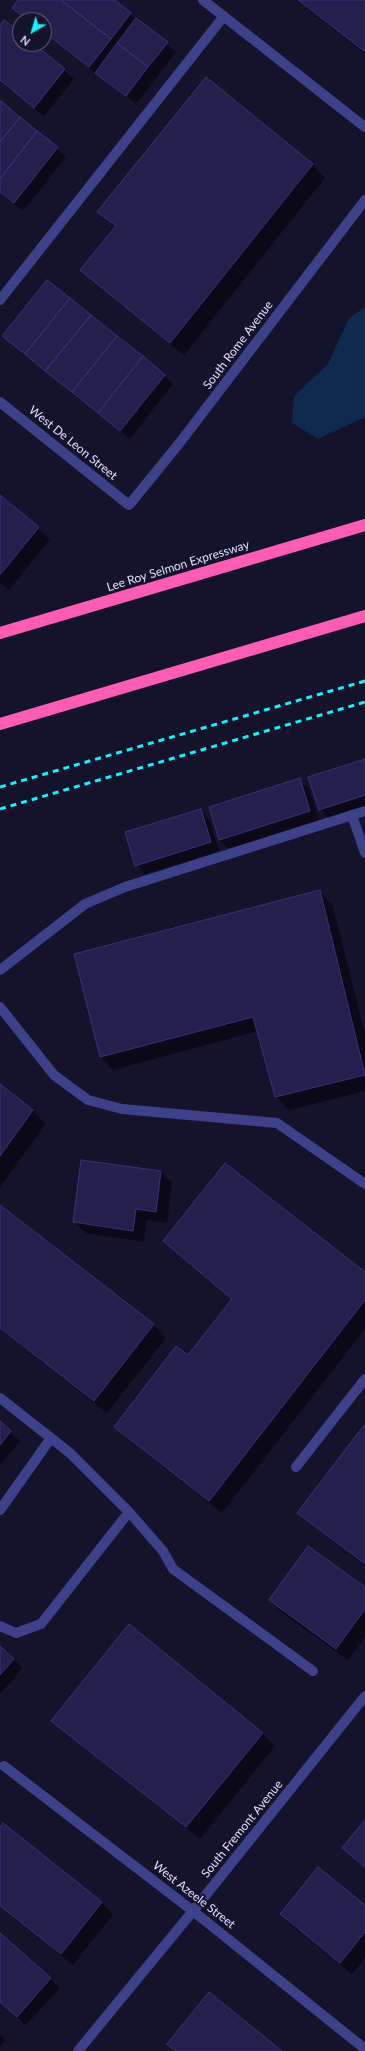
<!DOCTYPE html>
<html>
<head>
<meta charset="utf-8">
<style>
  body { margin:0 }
  #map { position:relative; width:365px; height:2051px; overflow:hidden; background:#15122c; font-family:Lato,sans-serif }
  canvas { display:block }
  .north { position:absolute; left:12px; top:12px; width:40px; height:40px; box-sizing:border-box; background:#15122c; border:1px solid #666480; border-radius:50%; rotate:218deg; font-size:11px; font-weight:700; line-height:16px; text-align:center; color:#e0defe }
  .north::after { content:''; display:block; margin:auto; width:14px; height:18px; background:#0ef4fa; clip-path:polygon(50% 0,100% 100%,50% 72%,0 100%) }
</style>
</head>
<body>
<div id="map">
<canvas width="365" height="2051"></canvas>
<div class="north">N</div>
</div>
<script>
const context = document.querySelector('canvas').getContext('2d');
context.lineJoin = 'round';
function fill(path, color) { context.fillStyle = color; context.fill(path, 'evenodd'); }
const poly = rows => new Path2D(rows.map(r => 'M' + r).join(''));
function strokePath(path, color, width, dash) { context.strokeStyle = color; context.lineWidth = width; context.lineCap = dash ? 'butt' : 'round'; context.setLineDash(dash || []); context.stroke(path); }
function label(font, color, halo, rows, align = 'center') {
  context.font = font + ' Lato,sans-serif'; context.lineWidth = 4; context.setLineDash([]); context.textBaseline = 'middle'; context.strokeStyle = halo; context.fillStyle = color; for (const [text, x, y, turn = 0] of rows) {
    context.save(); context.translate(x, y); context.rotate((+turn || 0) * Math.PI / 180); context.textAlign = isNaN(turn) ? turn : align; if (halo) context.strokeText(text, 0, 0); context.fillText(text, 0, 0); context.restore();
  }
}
const water = poly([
  [365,307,365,417,318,439,292,423,294,396,328,364,349,318]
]);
const shadow = poly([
  [20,0,113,0,176,52,136,104,44,33,44,20,27,20,23,17,14,8],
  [296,0,365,0,365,54],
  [0,27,20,34,20,44,33,44,74,79,44,116,0,81],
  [206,78,313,165,325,178,184,355,95,282,82,270,116,228,99,212],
  [0,102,66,157,23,211,0,193],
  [4,336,164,376,173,384,130,439],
  [0,497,50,539,9,590,0,583],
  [365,760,365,807,329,818,320,809],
  [300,780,309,789,319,820,229,849,220,840],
  [200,810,209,819,219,851,145,874,136,865],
  [319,891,332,904,365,1034,365,1091,289,1110,276,1097,258,1031,113,1070,101,1057],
  [0,1085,33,1111,46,1124,0,1187],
  [82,1161,161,1172,172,1183,167,1223,147,1220,144,1242,86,1233,74,1222],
  [0,1206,154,1325,166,1338,107,1413,0,1329],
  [164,1241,365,1273,365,1329,222,1513,128,1439,115,1427,189,1356,233,1300],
  [0,1423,20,1441,0,1465],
  [365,1426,365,1566,312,1525,299,1512],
  [365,1588,365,1636,348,1660,281,1612,270,1600],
  [0,1647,23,1668,0,1694],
  [53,1721,262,1733,275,1746,200,1839,66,1733],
  [3,1825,102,1903,113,1915,73,1965,0,1907,0,1829],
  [365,1906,365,1958,352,1974,292,1926,281,1914],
  [0,1934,60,1988,26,2025,0,2002],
  [0,2035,5,2040,0,2047]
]);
const building = poly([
  [18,0,61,0,111,39,89,67,44,32,44,20,28,20,12,8,18,0],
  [61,0,115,0,131,13,111,39,61,0],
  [298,0,365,0,365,52,298,0],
  [136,18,168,42,148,67,117,43,136,18],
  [4,20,20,32,20,44,34,44,65,69,34,108,0,80,0,26,4,20],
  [117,43,148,67,126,96,95,73,117,43],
  [206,77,313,164,170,343,80,270,116,226,97,212,206,77],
  [1,101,20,117,0,142,0,102,1,101],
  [20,117,37,131,0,179,0,142,20,117],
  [37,131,58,147,14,203,0,192,0,179,37,131],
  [47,280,70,298,25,354,2,336,47,280],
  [70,298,91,315,45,371,25,354,70,298],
  [91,315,117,336,72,392,45,371,91,315],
  [117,336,143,356,98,413,72,392,117,336],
  [143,356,165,375,120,431,98,413,143,356],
  [0,495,39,527,0,575,0,495],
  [365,759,365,795,319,810,308,777,365,759],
  [300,778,310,811,219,840,209,807,300,778],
  [201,809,211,842,135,866,125,832,201,809],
  [320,890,365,1075,275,1097,253,1017,100,1057,74,954,320,890],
  [0,1084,33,1110,0,1156,0,1084],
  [81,1160,161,1171,156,1212,136,1209,133,1231,73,1222,81,1160],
  [225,1163,365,1272,365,1300,209,1501,114,1427,176,1346,188,1355,232,1299,163,1241,225,1163],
  [0,1205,154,1324,94,1401,0,1328,0,1205],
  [0,1421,11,1431,0,1445,0,1421],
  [365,1424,365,1564,297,1513,365,1424],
  [308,1546,365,1587,365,1609,336,1649,269,1600,308,1546],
  [129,1624,263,1733,186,1827,51,1721,129,1624],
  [0,1646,14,1659,0,1675,0,1646],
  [364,1821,365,1821,365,1867,342,1848,364,1821],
  [3,1823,102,1902,61,1954,0,1906,0,1827,3,1823],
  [318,1867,365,1905,365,1932,340,1963,280,1914,318,1867],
  [0,1933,51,1978,17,2017,0,2002,0,1933],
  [209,1992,282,2051,176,2051,167,2044,209,1992]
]);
const lane = poly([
  [203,0,365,127],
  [0,300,224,16],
  [352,815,365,853],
  [0,970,85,904,125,887,365,811],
  [0,1007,54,1075,88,1100,122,1109,277,1123,365,1184],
  [0,1398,70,1453,129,1512,163,1551,173,1569,313,1671],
  [296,1467,365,1379],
  [0,1510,51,1438],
  [0,1626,16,1633,41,1624,129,1512]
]);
const street = poly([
  [0,402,129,505,178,445,365,200],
  [4,1766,193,1911,365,2049],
  [78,2051,193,1911,365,1696]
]);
const highway = poly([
  [0,633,365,525],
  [0,724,365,616]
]);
const rail = poly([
  [0,787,365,681],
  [0,809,365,702]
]);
const streetNames = [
  ["South Rome Avenue",238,345,-53],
  ["West De Leon Street",73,443,39],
  ["Lee Roy Selmon Expressway",178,566,-17],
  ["South Fremont Avenue",242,1829,-51],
  ["West Azeele Street",194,1895,38]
];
fill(water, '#0e2b4f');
fill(shadow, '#0007');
fill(building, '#251f4d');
strokePath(building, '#3a3179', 1);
strokePath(lane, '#3e418a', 10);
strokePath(street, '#3e418a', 10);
strokePath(highway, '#fc5cb4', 12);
strokePath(rail, '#0ef4fa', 3, [6, 5]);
label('12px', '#e0defe', '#15122c', streetNames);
</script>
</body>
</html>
